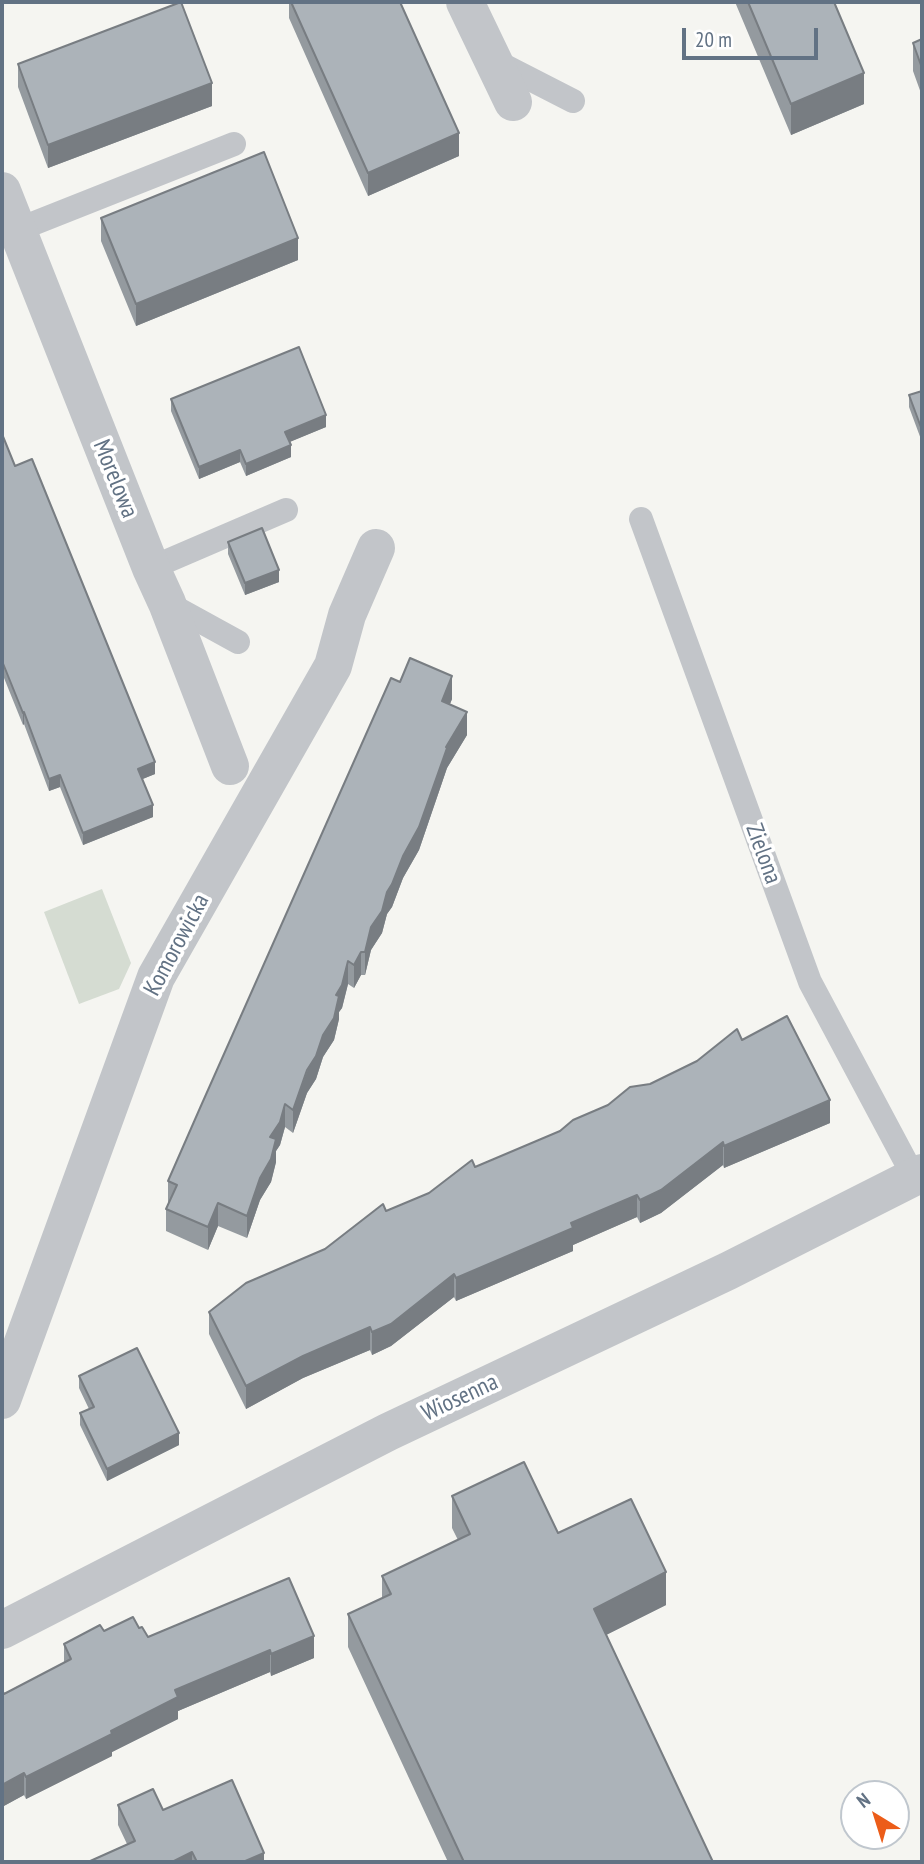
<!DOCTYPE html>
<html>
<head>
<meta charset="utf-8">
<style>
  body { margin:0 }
  #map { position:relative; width:924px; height:1864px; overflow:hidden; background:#f5f5f1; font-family:"PT Sans Narrow",sans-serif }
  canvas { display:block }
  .frame { position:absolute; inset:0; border:4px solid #627284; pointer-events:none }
  .north { position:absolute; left:840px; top:1780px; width:70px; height:70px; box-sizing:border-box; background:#fff; border:2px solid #c0c7ce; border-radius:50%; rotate:322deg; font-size:19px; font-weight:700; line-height:28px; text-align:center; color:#627284 }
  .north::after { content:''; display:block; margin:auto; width:24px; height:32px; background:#ec5d19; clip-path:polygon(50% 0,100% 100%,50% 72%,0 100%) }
  .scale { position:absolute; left:682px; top:28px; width:136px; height:32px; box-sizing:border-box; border:4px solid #627284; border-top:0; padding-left:9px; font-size:21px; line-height:24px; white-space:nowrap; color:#627284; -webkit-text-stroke:5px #fff; paint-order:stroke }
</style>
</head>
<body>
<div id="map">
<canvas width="924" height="1864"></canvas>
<div class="frame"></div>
<div class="north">N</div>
<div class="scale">20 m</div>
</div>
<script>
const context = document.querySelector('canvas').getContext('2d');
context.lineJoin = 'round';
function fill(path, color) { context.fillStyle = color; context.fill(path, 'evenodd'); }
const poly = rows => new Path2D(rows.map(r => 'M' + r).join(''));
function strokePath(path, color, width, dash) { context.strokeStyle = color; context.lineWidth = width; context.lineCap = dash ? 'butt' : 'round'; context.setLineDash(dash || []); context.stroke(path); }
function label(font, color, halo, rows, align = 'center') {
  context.font = font + ' "PT Sans Narrow",sans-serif'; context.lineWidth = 7; context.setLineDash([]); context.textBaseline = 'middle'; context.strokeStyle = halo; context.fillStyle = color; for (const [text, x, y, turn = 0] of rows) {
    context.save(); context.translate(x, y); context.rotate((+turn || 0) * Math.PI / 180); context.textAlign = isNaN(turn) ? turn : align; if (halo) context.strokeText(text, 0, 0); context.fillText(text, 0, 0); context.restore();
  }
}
const green = poly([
  [102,889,131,963,119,989,79,1004,44,912]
]);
const service = poly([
  [493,60,573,101],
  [17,230,234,144],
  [641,519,810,982,914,1177],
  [151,568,286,510],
  [167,603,238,642]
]);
const minor = poly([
  [465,2,513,102],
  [2,191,151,568,167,603,230,766],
  [2,1400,156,977,333,666,347,615,376,548],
  [2,1630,388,1432,728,1271,922,1173]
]);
const wall = poly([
  [289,2,400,2,459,156,368,196,289,18],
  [735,2,834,2,864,104,791,135],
  [922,39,922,96,913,71,913,43],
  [18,64,212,106,48,168,18,87],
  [101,218,298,260,136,326,101,241],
  [922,391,922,442,909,407,909,395],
  [171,399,326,427,289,442,291,457,246,476,240,462,199,479,171,411],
  [2,434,15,466,155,774,142,779,153,817,83,845,60,787,49,791,24,724,23,725,2,673],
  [228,542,279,582,245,595,228,554],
  [400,682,452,699,450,704,467,735,447,768,419,850,403,878,392,907,387,914,382,933,371,950,365,975,361,975,354,988,348,984,342,1008,339,1012,339,1019,334,1040,323,1057,316,1079,307,1093,293,1133,285,1127,280,1145,276,1151,276,1162,271,1182,260,1200,247,1238,218,1226,208,1250,166,1231,166,1209,168,1204,168,1181],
  [742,1040,830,1123,724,1168,723,1165,661,1213,640,1223,637,1217,573,1245,573,1251,456,1301,454,1297,391,1346,372,1355,370,1350,303,1378,246,1409,209,1334,209,1312,325,1249,386,1211,429,1193,475,1167,560,1131,650,1084],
  [79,1376,179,1445,107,1481,80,1425,80,1413,89,1409,79,1388],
  [452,1496,558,1533,666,1605,606,1635,713,1862,448,1862,348,1647,348,1614,382,1598,382,1576,458,1540,452,1528],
  [289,1578,314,1658,271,1676,270,1672,178,1711,178,1719,112,1752,112,1756,26,1799,24,1795,2,1807,2,1690,4,1694,64,1663,64,1644,104,1631,139,1628,148,1637],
  [118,1805,163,1810,264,1862,87,1862,127,1844,118,1825]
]);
const shadedWall = poly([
  [864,73,864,104,791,135,791,104],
  [212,83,212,106,48,168,48,145],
  [459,133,459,156,368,196,368,173],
  [298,238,298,260,136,326,136,304],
  [326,415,326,427,285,444,285,432],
  [291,445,291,457,246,476,246,464],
  [240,450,240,462,199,479,199,467],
  [279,570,279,582,245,595,245,583],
  [452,676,452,699,442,723,442,701],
  [24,712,24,724,23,725,23,713],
  [467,712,467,735,447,768,419,850,403,878,392,907,387,914,382,933,371,950,365,975,365,952,371,927,387,892,446,747],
  [155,762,155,774,138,781,138,769],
  [60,775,60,787,49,791,49,779],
  [153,805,153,817,83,845,83,833],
  [361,952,361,975,354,988,354,965],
  [348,961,348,984,342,1008,339,1012,339,1019,334,1040,323,1057,316,1079,307,1093,293,1133,293,1110],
  [830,1100,830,1123,724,1168,724,1146],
  [285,1104,285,1127,280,1145,276,1151,276,1162,271,1182,260,1200,247,1238,247,1216,270,1137],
  [723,1142,723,1165,661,1213,640,1223,640,1200],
  [637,1195,637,1217,573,1245,573,1251,456,1301,456,1278,571,1223],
  [218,1203,218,1226,208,1250,208,1227],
  [454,1274,454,1297,391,1346,372,1355,372,1332],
  [370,1327,370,1350,303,1378,246,1409,246,1386,303,1356],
  [179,1433,179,1445,107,1481,107,1469],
  [666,1572,666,1605,594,1641,594,1609],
  [314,1636,314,1658,271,1676,271,1654],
  [270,1650,270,1672,178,1711,178,1719,112,1752,112,1756,26,1799,26,1777,111,1731,175,1690],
  [24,1773,24,1795,2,1807,2,1785],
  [192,1852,192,1862,172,1862],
  [264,1853,264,1862,243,1862]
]);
const building = poly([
  [181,2,212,83,48,145,18,64,181,2],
  [291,2,400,2,459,133,368,173,291,2],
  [748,2,834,2,864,73,791,104,748,2],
  [922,39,922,68,913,43,922,39],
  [264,152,298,238,136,304,101,218,264,152],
  [299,347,326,415,285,432,291,445,246,464,240,450,199,467,171,399,299,347],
  [922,391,922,430,909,395,922,391],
  [2,434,15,466,32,459,155,762,138,769,153,805,83,833,60,775,49,779,24,712,23,713,2,661,2,434],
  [262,528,279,570,245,583,228,542,262,528],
  [410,658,452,676,442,701,467,712,446,747,447,748,419,827,403,856,392,884,387,892,382,911,371,927,365,952,361,952,354,965,348,961,342,985,336,995,339,996,334,1018,323,1035,316,1056,307,1070,293,1110,285,1104,280,1122,270,1137,276,1139,271,1159,260,1178,247,1216,218,1203,208,1227,166,1209,177,1185,168,1181,200,1108,391,678,400,682,410,658],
  [787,1016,830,1100,724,1146,723,1142,661,1190,640,1200,637,1195,571,1223,573,1228,456,1278,454,1274,391,1324,372,1332,370,1327,303,1356,246,1386,209,1312,246,1283,325,1249,383,1204,386,1211,429,1193,472,1160,475,1167,560,1131,573,1120,608,1105,630,1087,650,1084,697,1061,737,1029,742,1040,787,1016],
  [137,1348,179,1433,107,1469,80,1413,94,1407,79,1376,137,1348],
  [524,1462,558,1533,631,1499,666,1572,594,1609,713,1862,464,1862,348,1614,391,1594,382,1576,470,1534,452,1496,524,1462],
  [289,1578,314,1636,271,1654,270,1650,175,1690,178,1697,111,1731,112,1734,26,1777,24,1773,2,1785,2,1690,4,1694,71,1659,64,1644,100,1625,104,1631,133,1617,139,1628,142,1627,148,1637,289,1578],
  [232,1780,264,1853,243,1862,197,1862,192,1852,172,1862,88,1862,135,1841,118,1805,153,1789,163,1810,232,1780]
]);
const streetNames = [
  ["Morelowa",115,479,68],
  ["Zielona",763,854,70],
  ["Komorowicka",177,945,-62],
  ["Wiosenna",460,1398,-25]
];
fill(green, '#d5dcd2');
strokePath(service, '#c2c5c9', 24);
strokePath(minor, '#c2c5c9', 38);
fill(wall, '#949a9f');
fill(shadedWall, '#787d82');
fill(building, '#acb3b9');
strokePath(building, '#787d82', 2);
label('24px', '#627284', '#fff', streetNames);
</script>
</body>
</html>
